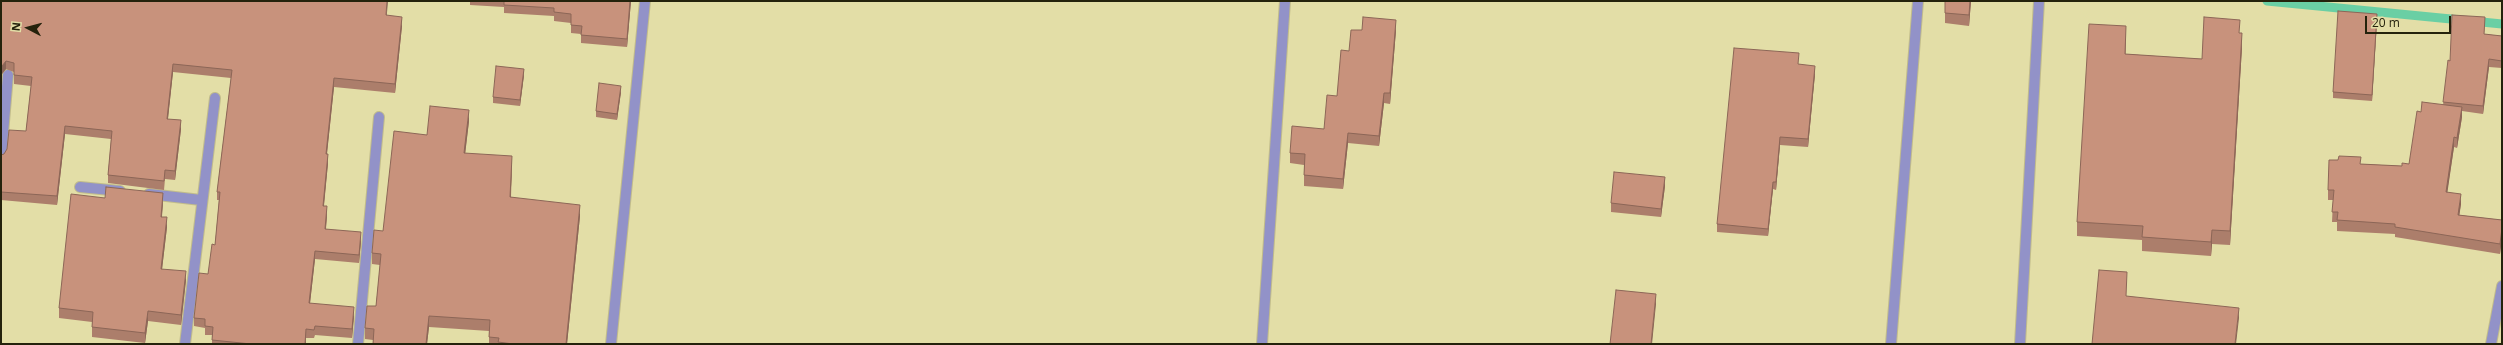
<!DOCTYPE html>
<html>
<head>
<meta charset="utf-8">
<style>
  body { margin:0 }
  #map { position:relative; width:2503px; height:345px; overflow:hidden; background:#e3dea7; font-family:"Open Sans",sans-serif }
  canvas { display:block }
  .frame { position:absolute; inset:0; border:2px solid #24220c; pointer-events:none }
  .north { position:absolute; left:8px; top:8px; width:40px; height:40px; -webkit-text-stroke:3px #e3dea7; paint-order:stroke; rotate:276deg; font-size:11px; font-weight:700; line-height:16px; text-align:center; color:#24220c }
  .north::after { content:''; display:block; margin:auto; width:14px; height:18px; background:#24220c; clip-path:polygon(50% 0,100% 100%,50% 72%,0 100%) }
  .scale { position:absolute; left:2365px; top:16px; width:86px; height:18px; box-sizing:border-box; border:2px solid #24220c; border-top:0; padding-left:5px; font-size:12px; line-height:14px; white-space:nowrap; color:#24220c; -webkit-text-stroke:3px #e3dea7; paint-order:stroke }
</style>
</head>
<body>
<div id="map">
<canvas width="2503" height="345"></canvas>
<div class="frame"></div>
<div class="north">N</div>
<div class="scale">20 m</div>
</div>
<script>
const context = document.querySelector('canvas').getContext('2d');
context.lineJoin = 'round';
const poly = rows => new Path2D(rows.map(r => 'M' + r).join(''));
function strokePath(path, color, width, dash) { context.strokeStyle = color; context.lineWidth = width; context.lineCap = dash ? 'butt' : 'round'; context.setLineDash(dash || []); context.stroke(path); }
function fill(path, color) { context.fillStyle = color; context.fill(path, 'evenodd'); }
const stream = poly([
  [2267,1,2502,24]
]);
const street = poly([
  [1,157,8,75],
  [80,187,120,191],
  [149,194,201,200],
  [185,344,215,98],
  [358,344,379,117],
  [611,344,645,1],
  [1262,344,1285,1],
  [1891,344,1918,1],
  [2020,344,2039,1],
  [2491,344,2502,286]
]);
const wall = poly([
  [1,1,387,16,402,26,395,93,334,87,327,154,328,163,324,206,327,215,326,229,361,241,359,263,315,259,310,303,354,316,352,338,315,335,314,338,306,338,306,344,212,344,212,335,205,335,205,328,194,326,194,318,208,274,215,245,219,200,217,200,217,192,231,78,173,72,168,119,181,129,175,180,165,179,164,190,108,183,108,175,111,139,65,134,57,205,1,200,1,155,4,154,26,131,31,86,14,84,14,72,6,69,2,74],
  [470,1,631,1,627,47,581,43,581,34,571,33,571,23,554,21,554,16,504,13,504,7,470,5],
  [1971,1,1969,26,1945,23,1945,13],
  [2377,20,2372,101,2333,98,2333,92],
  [2485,25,2484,34,2502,36,2502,68,2489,67,2483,114,2462,111,2462,117,2457,148,2454,147,2447,192,2461,204,2459,215,2502,220,2502,238,2500,254,2395,237,2395,234,2337,231,2337,222,2332,222,2333,200,2328,200,2328,190,2361,164,2402,166,2409,164,2421,112,2443,105,2450,61],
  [1362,30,1396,30,1390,104,1384,103,1379,146,1348,143,1343,189,1304,186,1304,165,1290,163,1290,153,1324,129,1337,96],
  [2240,33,2242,47,2230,245,2212,244,2211,256,2142,251,2142,240,2077,236,2077,222,2126,40,2125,54,2202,59],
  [1799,64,1815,74,1808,147,1780,145,1776,190,1773,189,1768,236,1717,232,1717,224],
  [524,75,520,106,493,103,493,97],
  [621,92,617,120,596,117,596,111],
  [469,121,465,153,512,167,511,197,580,216,567,344,489,344,489,331,429,327,427,344,373,344,373,340,365,339,365,328,376,306,380,265,372,264,372,253,383,231,427,135],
  [1665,186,1661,217,1611,212,1611,203],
  [105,198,163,202,162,217,167,227,162,269,186,280,181,325,148,321,145,343,92,337,92,322,59,318,59,308]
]);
const shadedWall = poly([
  [387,1,388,1,386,24,386,15],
  [630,1,631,1,627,47,627,39],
  [1970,1,1971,1,1969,26,1969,15],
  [2377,14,2377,20,2372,101,2372,95],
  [402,17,402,26,395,93,395,84],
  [1396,20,1396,30,1390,104,1390,93],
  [2126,26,2126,40,2125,68,2125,54],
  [2242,33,2242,47,2230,245,2230,231],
  [2489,59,2489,67,2483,114,2483,106],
  [6,61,6,69,2,74,1,81,2,66],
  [173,64,173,72,167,127,167,119],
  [1815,66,1815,74,1808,147,1808,139],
  [524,69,524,75,520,106,520,100],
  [334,78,334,87,326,162,326,154],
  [621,86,621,92,617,120,617,114],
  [1384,93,1384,103,1379,146,1379,136],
  [2462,107,2462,117,2457,148,2457,138],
  [469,110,469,121,464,164,464,153],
  [181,120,181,129,175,180,175,171],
  [65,126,65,134,57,205,57,196],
  [1348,133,1348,143,1343,189,1343,179],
  [1780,137,1780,145,1776,190,1776,182],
  [2454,137,2454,147,2446,202,2446,192],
  [328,154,328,163,323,214,323,206],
  [512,156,512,167,510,208,510,197],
  [1665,177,1665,186,1661,217,1661,209],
  [1773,182,1773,189,1768,236,1768,229],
  [163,193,163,202,161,226,161,217],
  [2461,194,2461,204,2458,225,2458,215],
  [580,205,580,216,567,344,566,344],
  [327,206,327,215,325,238,325,229],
  [167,217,167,227,161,278,161,269],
  [2502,228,2502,238,2500,254,2500,244],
  [2212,230,2212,244,2211,256,2211,242],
  [361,232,361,241,359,263,359,255],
  [315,251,315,259,309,312,309,303],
  [186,271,186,280,181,325,181,315],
  [1656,294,1656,304,1652,344,1651,344],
  [354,307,354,316,352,338,352,329],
  [2239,308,2239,318,2236,344,2235,344],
  [148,311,148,321,145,343,145,333],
  [429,316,429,327,427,344,426,344],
  [306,329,306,344,305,344]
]);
const building = poly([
  [1,1,387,1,386,15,402,17,395,84,334,78,326,154,328,154,323,206,327,206,325,229,361,232,359,255,315,251,309,303,354,307,352,329,315,326,314,330,306,329,305,344,251,344,212,340,213,327,205,326,205,319,194,318,199,273,208,274,212,244,215,245,220,192,217,192,232,70,173,64,167,119,181,120,175,171,165,170,164,181,108,175,112,131,65,126,57,196,1,192,1,155,4,154,7,149,9,130,26,131,32,77,14,75,14,63,6,61,2,66,1,72,1,1],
  [504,1,630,1,627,39,581,35,582,26,571,25,571,14,554,12,554,8,504,5,504,1],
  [1945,1,1970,1,1969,15,1945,13,1945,1],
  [2338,11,2377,14,2372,95,2333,92,2338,11],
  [2452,15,2485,17,2484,34,2502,36,2502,61,2489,59,2483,106,2443,102,2448,60,2450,61,2452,15],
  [1363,17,1396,20,1390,93,1384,93,1379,136,1348,133,1343,179,1304,175,1305,154,1290,153,1292,126,1324,129,1327,95,1337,96,1341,50,1349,51,1351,30,1362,30,1363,17],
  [2204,17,2240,20,2239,33,2242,33,2230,231,2212,230,2211,242,2142,237,2143,226,2077,222,2089,24,2126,26,2125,54,2202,59,2204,17],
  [1734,48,1799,53,1798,64,1815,66,1808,139,1780,137,1776,182,1773,182,1768,229,1717,224,1734,48],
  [496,66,524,69,520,100,493,97,496,66],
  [599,83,621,86,617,114,596,111,599,83],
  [2422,102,2462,107,2457,138,2454,137,2446,192,2461,194,2458,215,2502,220,2502,228,2500,244,2395,227,2395,224,2337,220,2338,212,2332,212,2334,190,2328,190,2329,160,2338,160,2339,156,2361,157,2360,164,2402,166,2402,163,2409,164,2417,111,2421,112,2422,102],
  [430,106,469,110,464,153,512,156,510,197,580,205,566,344,513,344,498,342,499,338,489,337,490,320,429,316,426,344,373,344,374,329,365,328,367,306,376,306,381,254,372,253,374,230,383,231,394,131,427,135,430,106],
  [1614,172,1665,177,1661,209,1611,203,1614,172],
  [106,187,163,193,161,217,167,217,161,269,186,271,181,315,148,311,145,333,92,327,93,312,59,308,71,194,105,198,106,187],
  [2099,270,2127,272,2126,296,2239,308,2235,344,2092,344,2099,270],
  [1616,290,1656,294,1651,344,1610,344,1616,290]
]);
strokePath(stream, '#6acfa4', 9);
strokePath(street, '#c1bc8b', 12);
strokePath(street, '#9292c8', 10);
fill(wall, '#ac7e6b');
fill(shadedWall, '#8c6657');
fill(building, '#c8927c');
strokePath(building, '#8c6657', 1);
</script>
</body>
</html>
